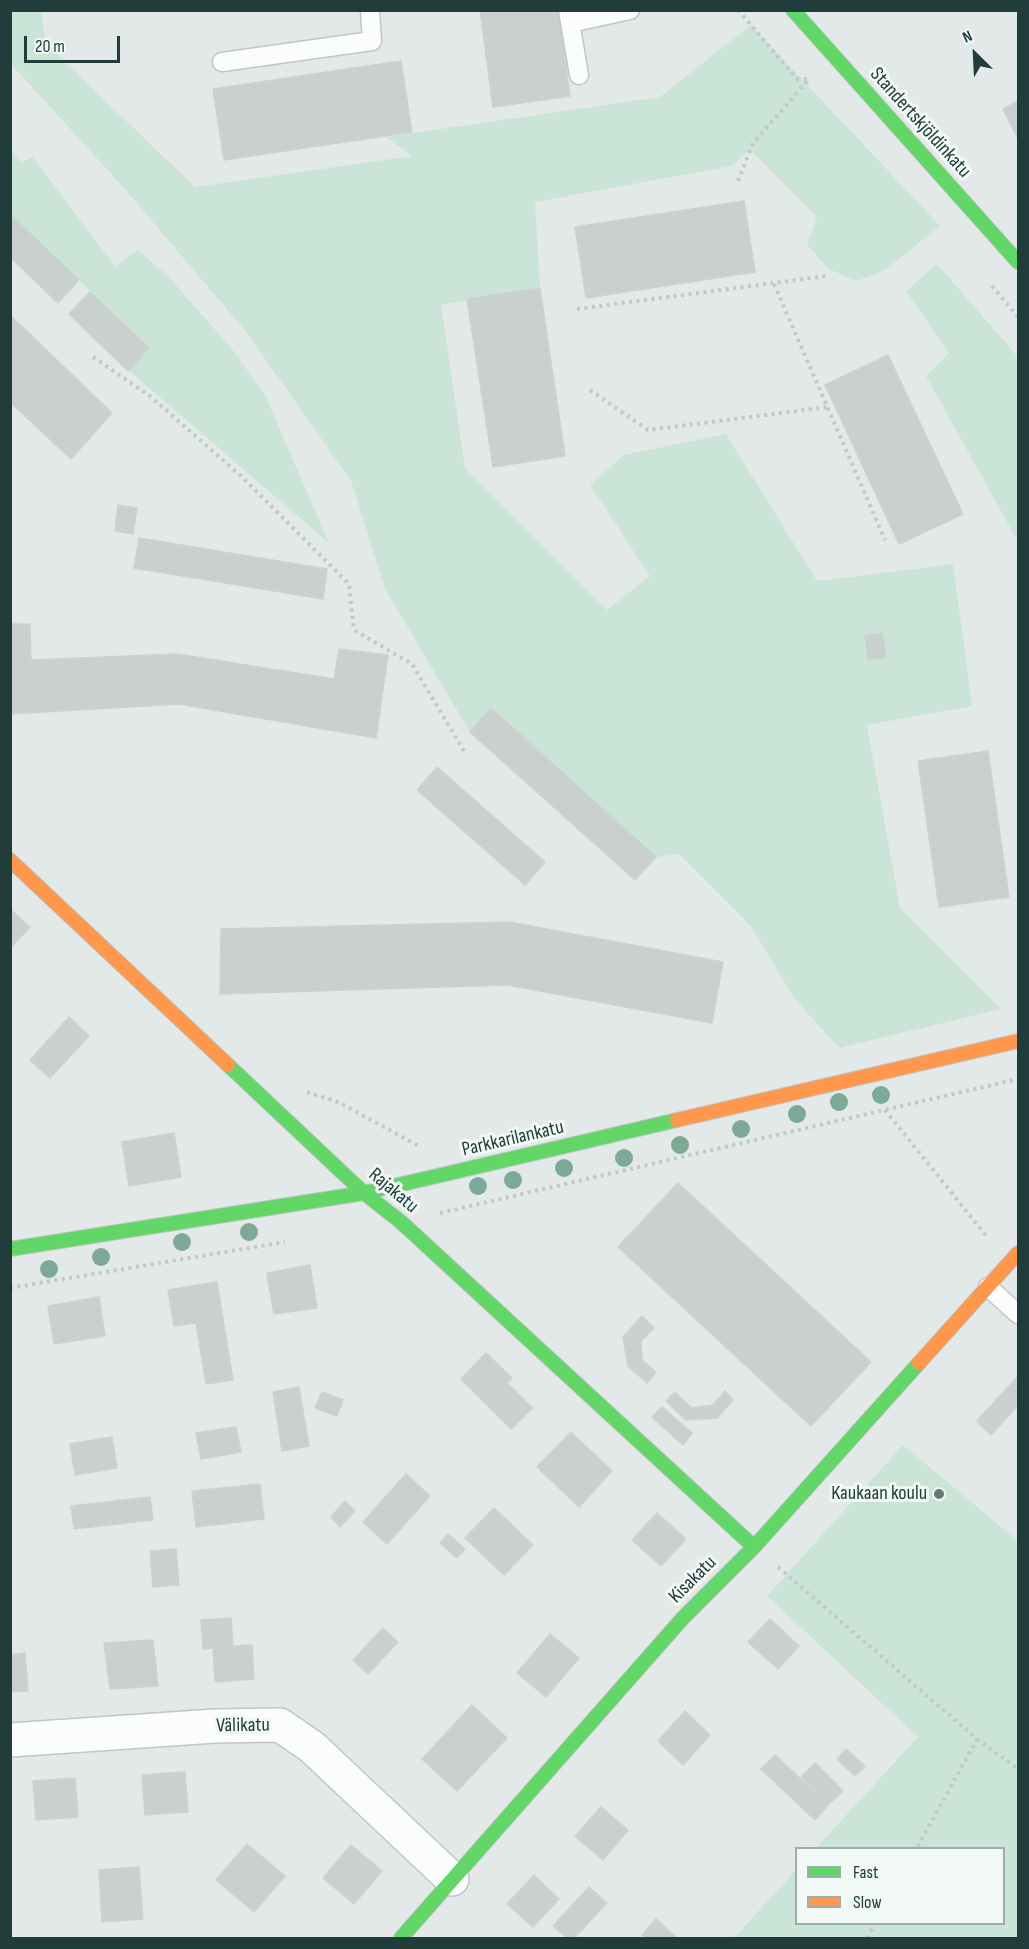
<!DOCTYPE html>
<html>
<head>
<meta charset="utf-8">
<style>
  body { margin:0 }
  #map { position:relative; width:1029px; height:1949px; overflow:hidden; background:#e3e9e8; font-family:"Sofia Sans Condensed",sans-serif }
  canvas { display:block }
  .frame { position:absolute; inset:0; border:12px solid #203d3b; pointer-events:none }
  .legend { position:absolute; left:795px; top:1847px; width:210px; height:78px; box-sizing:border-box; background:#f1f8f6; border:2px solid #9dadab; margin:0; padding:8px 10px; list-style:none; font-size:18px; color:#203d3b }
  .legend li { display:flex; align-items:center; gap:12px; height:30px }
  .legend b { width:30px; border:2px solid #9dadab }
  .north { position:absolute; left:945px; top:24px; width:60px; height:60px; -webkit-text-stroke:4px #f1f8f6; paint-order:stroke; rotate:336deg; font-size:16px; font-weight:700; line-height:24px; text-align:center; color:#203d3b }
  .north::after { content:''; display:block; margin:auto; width:21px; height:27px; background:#203d3b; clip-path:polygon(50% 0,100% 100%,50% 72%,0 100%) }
  .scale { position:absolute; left:24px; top:36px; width:96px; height:27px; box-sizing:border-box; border:3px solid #203d3b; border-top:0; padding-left:8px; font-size:18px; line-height:21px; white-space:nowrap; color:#203d3b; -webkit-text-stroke:4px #f1f8f6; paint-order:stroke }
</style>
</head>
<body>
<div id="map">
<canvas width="1029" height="1949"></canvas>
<div class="frame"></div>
<ul class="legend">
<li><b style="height:8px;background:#63d668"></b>Fast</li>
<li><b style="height:8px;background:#ff974d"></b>Slow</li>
</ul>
<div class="north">N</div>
<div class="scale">20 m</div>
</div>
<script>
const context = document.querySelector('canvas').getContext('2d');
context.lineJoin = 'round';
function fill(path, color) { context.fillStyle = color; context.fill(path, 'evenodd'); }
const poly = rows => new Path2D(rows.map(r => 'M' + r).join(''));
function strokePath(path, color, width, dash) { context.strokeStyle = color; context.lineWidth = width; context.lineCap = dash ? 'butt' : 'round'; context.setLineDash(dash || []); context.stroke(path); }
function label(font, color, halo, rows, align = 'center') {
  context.font = font + ' "Sofia Sans Condensed",sans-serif'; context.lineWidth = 6; context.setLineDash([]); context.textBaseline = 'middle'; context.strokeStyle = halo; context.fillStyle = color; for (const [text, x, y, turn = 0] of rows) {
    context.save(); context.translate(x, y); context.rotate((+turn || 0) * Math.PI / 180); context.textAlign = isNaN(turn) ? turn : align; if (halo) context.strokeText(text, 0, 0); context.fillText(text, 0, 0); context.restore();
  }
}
const green = poly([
  [11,11,41,11,46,44,195,187,412,156,386,137,660,97,751,25,940,226,885,270,857,281,829,269,807,245,817,217,750,149,732,166,535,202,540,288,441,305,465,468,607,610,650,576,590,485,624,455,726,434,817,581,953,564,972,706,867,725,900,908,1001,1009,839,1048,794,998,751,926,679,854,656,857,491,708,470,732,385,589,351,481,247,333,124,188,11,64],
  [10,150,21,162,33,157,115,266,138,250,168,276,232,349,265,395,329,543,128,370,149,348,11,214],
  [937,264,1018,357,1018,542,926,376,949,353,906,291],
  [903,1445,1018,1541,1018,1938,734,1938,796,1870,796,1924,1004,1924,1004,1848,816,1848,918,1737,767,1596]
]);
const building = poly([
  [480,10,558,10,570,96,493,107,480,10],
  [401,61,412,132,224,160,213,89,401,61],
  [1018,101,1018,139,1003,109,1018,101],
  [744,201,755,272,586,298,575,227,744,201],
  [10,214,79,280,58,303,10,257,10,214],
  [540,288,565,456,493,467,467,299,540,288],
  [90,292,149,348,128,371,69,314,90,292],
  [10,315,112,413,71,459,10,402,10,315],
  [888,355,963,514,899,544,825,385,888,355],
  [118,505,137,508,133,534,115,531,118,505],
  [139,538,327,569,323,599,134,568,139,538],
  [10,624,30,624,31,660,177,654,334,679,339,649,388,655,376,738,179,704,10,714,10,624],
  [882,633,886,657,868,660,865,636,882,633],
  [491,708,656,857,635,880,470,732,491,708],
  [988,751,1009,897,939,907,918,761,988,751],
  [437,767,545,862,525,885,417,790,437,767],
  [10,909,30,927,10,948,10,909],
  [509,922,723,962,712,1023,507,985,220,994,221,929,509,922],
  [69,1017,89,1036,50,1078,30,1060,69,1017],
  [174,1133,181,1177,129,1186,122,1142,174,1133],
  [678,1183,871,1362,811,1426,618,1247,678,1183],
  [310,1265,317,1308,274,1314,267,1273,310,1265],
  [217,1282,233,1380,206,1384,196,1323,174,1326,168,1290,217,1282],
  [99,1297,105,1336,54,1344,48,1306,99,1297],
  [642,1316,654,1328,641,1341,642,1360,656,1372,647,1383,628,1366,623,1337,642,1316],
  [486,1353,512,1378,507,1383,532,1408,511,1429,461,1379,486,1353],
  [1018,1376,1018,1405,991,1435,977,1421,1018,1376],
  [299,1387,309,1446,282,1451,273,1392,299,1387],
  [725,1391,733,1400,717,1418,686,1420,666,1401,675,1392,692,1408,713,1405,725,1391],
  [322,1392,343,1400,337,1416,315,1408,322,1392],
  [662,1407,692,1433,683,1445,652,1417,662,1407],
  [236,1427,241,1452,201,1459,196,1433,236,1427],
  [571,1432,612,1471,579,1507,537,1467,571,1432],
  [112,1437,117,1468,75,1475,70,1444,112,1437],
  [406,1474,430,1496,387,1544,363,1522,406,1474],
  [260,1484,264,1519,196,1527,192,1491,260,1484],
  [150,1497,153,1520,74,1529,71,1506,150,1497],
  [345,1501,355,1511,340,1527,331,1517,345,1501],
  [494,1508,533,1545,504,1575,465,1538,494,1508],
  [657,1513,686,1539,661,1566,632,1540,657,1513],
  [448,1534,465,1549,457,1558,440,1543,448,1534],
  [176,1549,179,1585,153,1587,150,1551,176,1549],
  [231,1618,233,1646,252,1645,254,1679,215,1682,213,1648,203,1649,201,1620,231,1618],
  [770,1619,799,1646,778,1669,748,1642,770,1619],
  [383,1628,398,1642,368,1674,353,1660,383,1628],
  [550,1634,579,1658,546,1697,517,1673,550,1634],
  [153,1640,158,1686,110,1689,104,1643,153,1640],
  [25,1653,28,1691,10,1692,10,1655,25,1653],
  [472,1705,507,1738,457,1791,422,1759,472,1705],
  [685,1711,710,1735,683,1765,658,1741,685,1711],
  [846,1749,865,1766,855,1776,837,1759,846,1749],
  [775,1755,828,1805,815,1820,761,1769,775,1755],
  [815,1763,843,1791,829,1804,801,1777,815,1763],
  [185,1772,188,1812,145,1815,142,1775,185,1772],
  [75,1778,78,1817,36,1820,33,1781,75,1778],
  [601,1807,628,1830,603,1860,575,1836,601,1807],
  [247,1844,285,1876,254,1912,216,1880,247,1844],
  [351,1845,382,1871,354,1904,323,1878,351,1845],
  [139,1867,143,1919,102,1922,99,1870,139,1867],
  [534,1875,559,1899,533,1927,507,1904,534,1875],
  [589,1887,607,1903,574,1938,567,1938,553,1926,589,1887],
  [656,1919,677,1938,646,1938,642,1935,656,1919]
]);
const path = poly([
  [738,10,797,79,808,79],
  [738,181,753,143,810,78],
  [774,284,885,540],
  [992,286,1018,317],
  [577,309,827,276],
  [93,357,150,396,241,476,349,584,354,630,412,664,464,751],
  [590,390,648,430,828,407],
  [307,1092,338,1102,419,1146],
  [885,1110,988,1238],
  [440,1213,1018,1079],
  [10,1288,285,1242],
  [778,1567,977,1739,917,1848],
  [977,1739,1018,1769],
  [867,1938,875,1924]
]);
const lane = poly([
  [568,10,579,75],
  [570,23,630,10],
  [222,62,372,41,370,10],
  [988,1287,1018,1314]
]);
const street = poly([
  [10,1740,215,1726,280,1725,312,1747,452,1879]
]);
const fast = poly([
  [793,10,1018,262],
  [228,1065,364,1193,401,1222,754,1547],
  [10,1249,364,1193,677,1120],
  [401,1938,682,1619,754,1547,919,1363]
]);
const slow = poly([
  [10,860,228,1065],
  [677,1120,1018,1041],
  [919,1363,1018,1253]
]);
const trees = [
  [881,1095],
  [839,1102],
  [797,1114],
  [741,1129],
  [680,1145],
  [624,1158],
  [564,1168],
  [513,1180],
  [478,1186],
  [249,1232],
  [182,1242],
  [101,1257],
  [49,1269]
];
const markers = [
  [939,1494,6,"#647978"]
];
const streetNames = [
  ["Standertskjöldinkatu",920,123,48],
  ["Parkkarilankatu",513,1139,-13],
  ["Rajakatu",393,1191,40],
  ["Kisakatu",693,1580,-45],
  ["Välikatu",243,1726,-1]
];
const poiNames = [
  ["Kaukaan koulu",927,1494]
];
fill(green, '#cbe4d8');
fill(building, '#cad0cf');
strokePath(building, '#cbd2d1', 1.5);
strokePath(lane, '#c0c6c5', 21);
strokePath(street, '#c0c6c5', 36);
strokePath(fast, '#bec7c5', 16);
strokePath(slow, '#bec7c5', 16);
strokePath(path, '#c0c9c7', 4, [3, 4.5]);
strokePath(lane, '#fbfcfc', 18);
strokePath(street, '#fbfcfc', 33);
strokePath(fast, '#63d668', 14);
strokePath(slow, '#ff974d', 14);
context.fillStyle = '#7caa97';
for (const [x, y] of trees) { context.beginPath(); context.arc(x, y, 9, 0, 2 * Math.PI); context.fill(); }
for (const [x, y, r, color] of markers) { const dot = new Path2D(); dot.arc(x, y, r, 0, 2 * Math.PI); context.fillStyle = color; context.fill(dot); strokePath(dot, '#f1f8f6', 2); }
label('20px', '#203d3b', '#f1f8f6', streetNames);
label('20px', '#203d3b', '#f1f8f6', poiNames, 'right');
</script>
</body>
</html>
